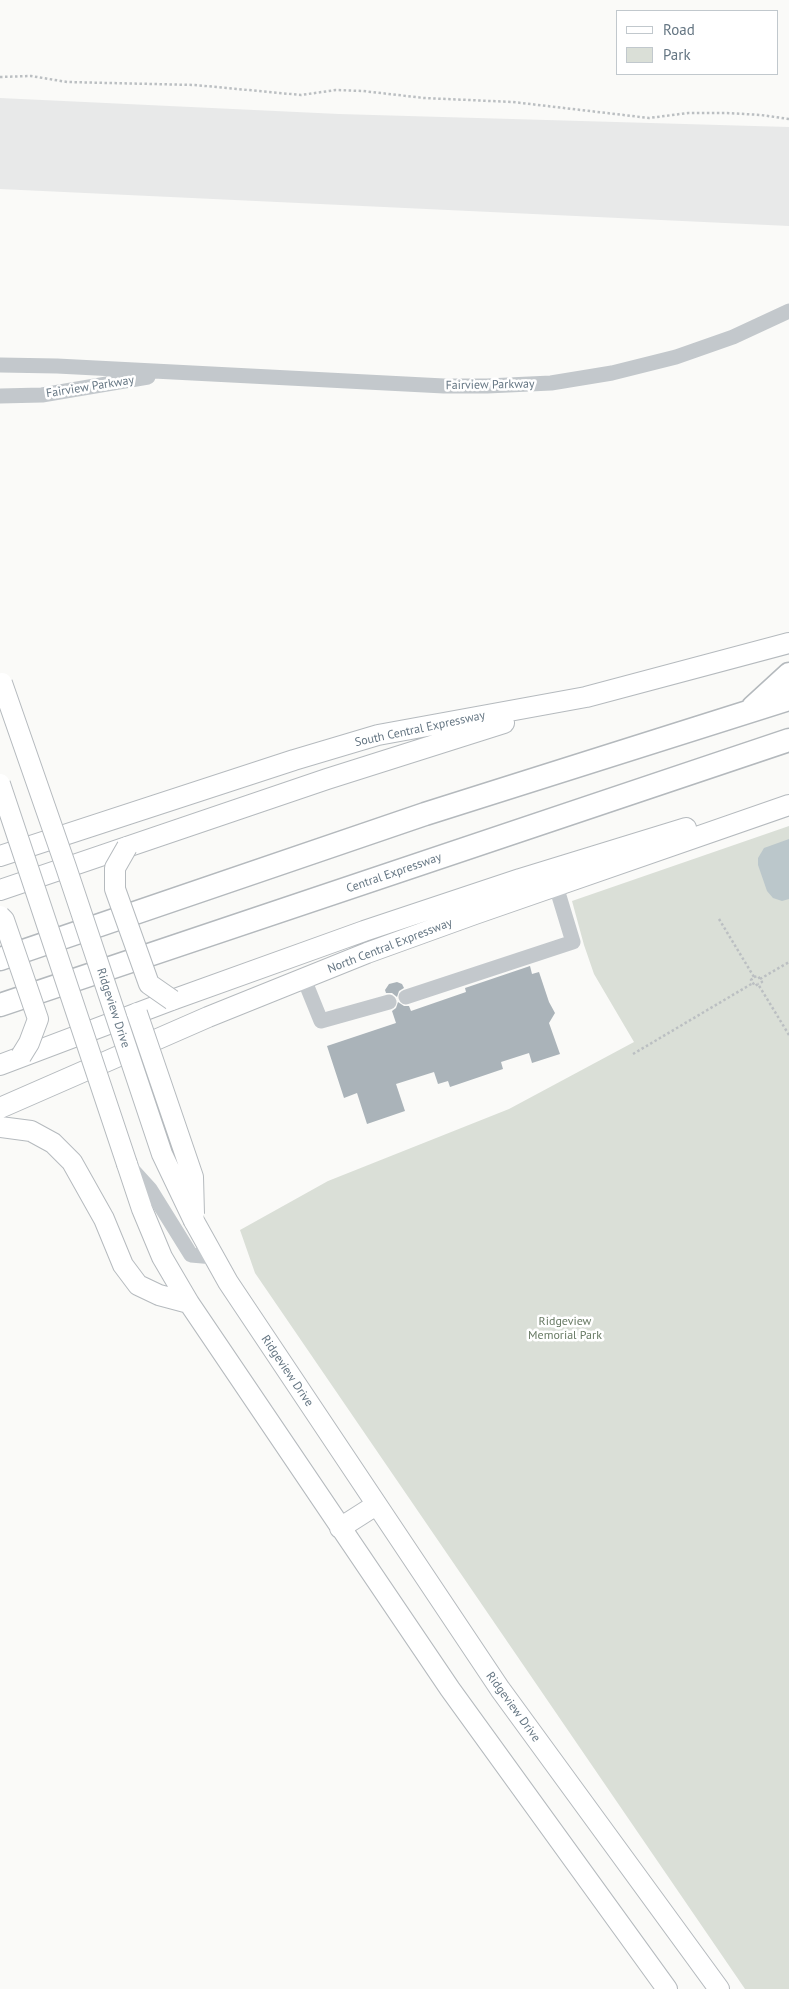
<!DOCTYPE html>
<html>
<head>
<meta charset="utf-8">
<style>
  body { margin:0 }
  #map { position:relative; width:789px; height:1989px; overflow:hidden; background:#fafaf8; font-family:"PT Sans",sans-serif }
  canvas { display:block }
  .legend { position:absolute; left:616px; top:10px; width:162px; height:65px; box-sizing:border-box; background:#fff; border:1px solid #c1c8cd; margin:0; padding:6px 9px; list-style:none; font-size:15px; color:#657683 }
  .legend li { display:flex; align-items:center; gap:10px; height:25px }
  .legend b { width:25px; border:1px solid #c1c8cd }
</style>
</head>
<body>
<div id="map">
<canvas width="789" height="1989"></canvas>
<ul class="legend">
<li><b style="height:6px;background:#fff"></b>Road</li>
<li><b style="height:14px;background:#dadfd7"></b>Park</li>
</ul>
</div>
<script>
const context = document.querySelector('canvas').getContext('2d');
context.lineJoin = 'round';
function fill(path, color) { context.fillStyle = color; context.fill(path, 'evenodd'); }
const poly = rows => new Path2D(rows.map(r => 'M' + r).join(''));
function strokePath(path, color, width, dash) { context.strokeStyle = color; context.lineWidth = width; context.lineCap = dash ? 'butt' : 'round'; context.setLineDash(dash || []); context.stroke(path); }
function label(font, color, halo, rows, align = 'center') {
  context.font = font + ' "PT Sans",sans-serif'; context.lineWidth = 5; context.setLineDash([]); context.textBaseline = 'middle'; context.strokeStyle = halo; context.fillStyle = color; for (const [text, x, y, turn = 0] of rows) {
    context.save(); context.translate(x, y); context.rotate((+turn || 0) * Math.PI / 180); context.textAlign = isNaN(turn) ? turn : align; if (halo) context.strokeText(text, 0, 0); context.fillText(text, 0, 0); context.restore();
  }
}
const built = poly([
  [0,98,339,114,789,127,789,226,0,189]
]);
const green = poly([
  [789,826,789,1989,745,1989,255,1273,240,1230,328,1181,509,1109,634,1042,594,974,584,945,572,901]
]);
const water = poly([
  [789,839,789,899,782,901,773,898,767,891,758,865,758,858,764,848]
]);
const building = poly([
  [530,966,532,974,539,972,549,1002,555,1013,549,1023,560,1054,532,1063,529,1053,501,1062,503,1069,450,1087,448,1081,438,1084,434,1072,396,1084,405,1111,367,1124,357,1093,344,1098,327,1046,396,1023,392,1011,396,1008,398,1002,404,1006,409,1006,411,1011,466,992,465,988],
  [397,982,402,984,404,988,399,991,397,997,392,993,386,993,385,990,389,984]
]);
const path = poly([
  [0,77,31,76,67,82,195,85,301,95,336,90,363,91,424,98,513,102,649,118,688,113,727,113,761,115,789,119],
  [719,919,754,977,751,980,755,986,758,984,789,1035],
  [754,977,758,976,762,982,758,984],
  [760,979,789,962],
  [633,1054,753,983]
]);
const minor = poly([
  [0,365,57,366,444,386,487,386,551,383,612,373,676,357,733,337,789,311],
  [0,396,42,395,148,377],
  [304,979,321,1021,389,1002],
  [406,997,573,942,556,886],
  [130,1167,150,1189,191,1255,214,1257]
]);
const major = poly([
  [0,856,294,760,378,735,586,697,789,643],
  [0,890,327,779,504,723],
  [0,1065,172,1000,364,931,520,879,686,828],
  [0,1108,208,1017,367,953,475,914,789,805],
  [0,1127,31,1131,53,1143,72,1162,104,1219,123,1265,138,1285,159,1295,189,1303],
  [127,1164,142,1209,162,1257,189,1303,450,1689,667,1989],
  [194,1221,228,1282,500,1689,719,1989],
  [340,1528,376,1505]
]);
const highway = poly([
  [753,707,789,674],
  [0,959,425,814,789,699],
  [0,1005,789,740]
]);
const majorBridge = poly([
  [2,683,66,867,162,1154,194,1221],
  [0,784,127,1164],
  [127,847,115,868,115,889,149,984,172,1000],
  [0,916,4,920,38,1019,29,1043,21,1056],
  [137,1013,193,1177,194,1214]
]);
const streetNames = [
  ["Fairview Parkway",490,385,-1],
  ["Fairview Parkway",90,387,-9],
  ["South Central Expressway",420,729,-12],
  ["Central Expressway",394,873,-19],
  ["North Central Expressway",390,946,-21],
  ["Ridgeview Drive",113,1008,72],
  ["Ridgeview Drive",287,1371,56],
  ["Ridgeview Drive",513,1707,54]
];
const parkNames = [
  ["Ridgeview",565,1322],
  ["Memorial Park",565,1336]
];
fill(built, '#e8e9e9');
fill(green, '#dadfd7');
fill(water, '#bbc7cb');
fill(building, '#aab3b9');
strokePath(major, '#b5babe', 22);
strokePath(highway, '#b4b9bd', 25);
strokePath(path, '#bbbfc2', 2.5, [2.5, 2.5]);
strokePath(minor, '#c3c8cc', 15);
strokePath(major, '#fff', 20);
strokePath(highway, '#fff', 22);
strokePath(majorBridge, '#b5babe', 22, []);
strokePath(majorBridge, '#fff', 20);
label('12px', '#657683', '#fff', streetNames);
label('12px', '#687a64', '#fff', parkNames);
</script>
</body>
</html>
